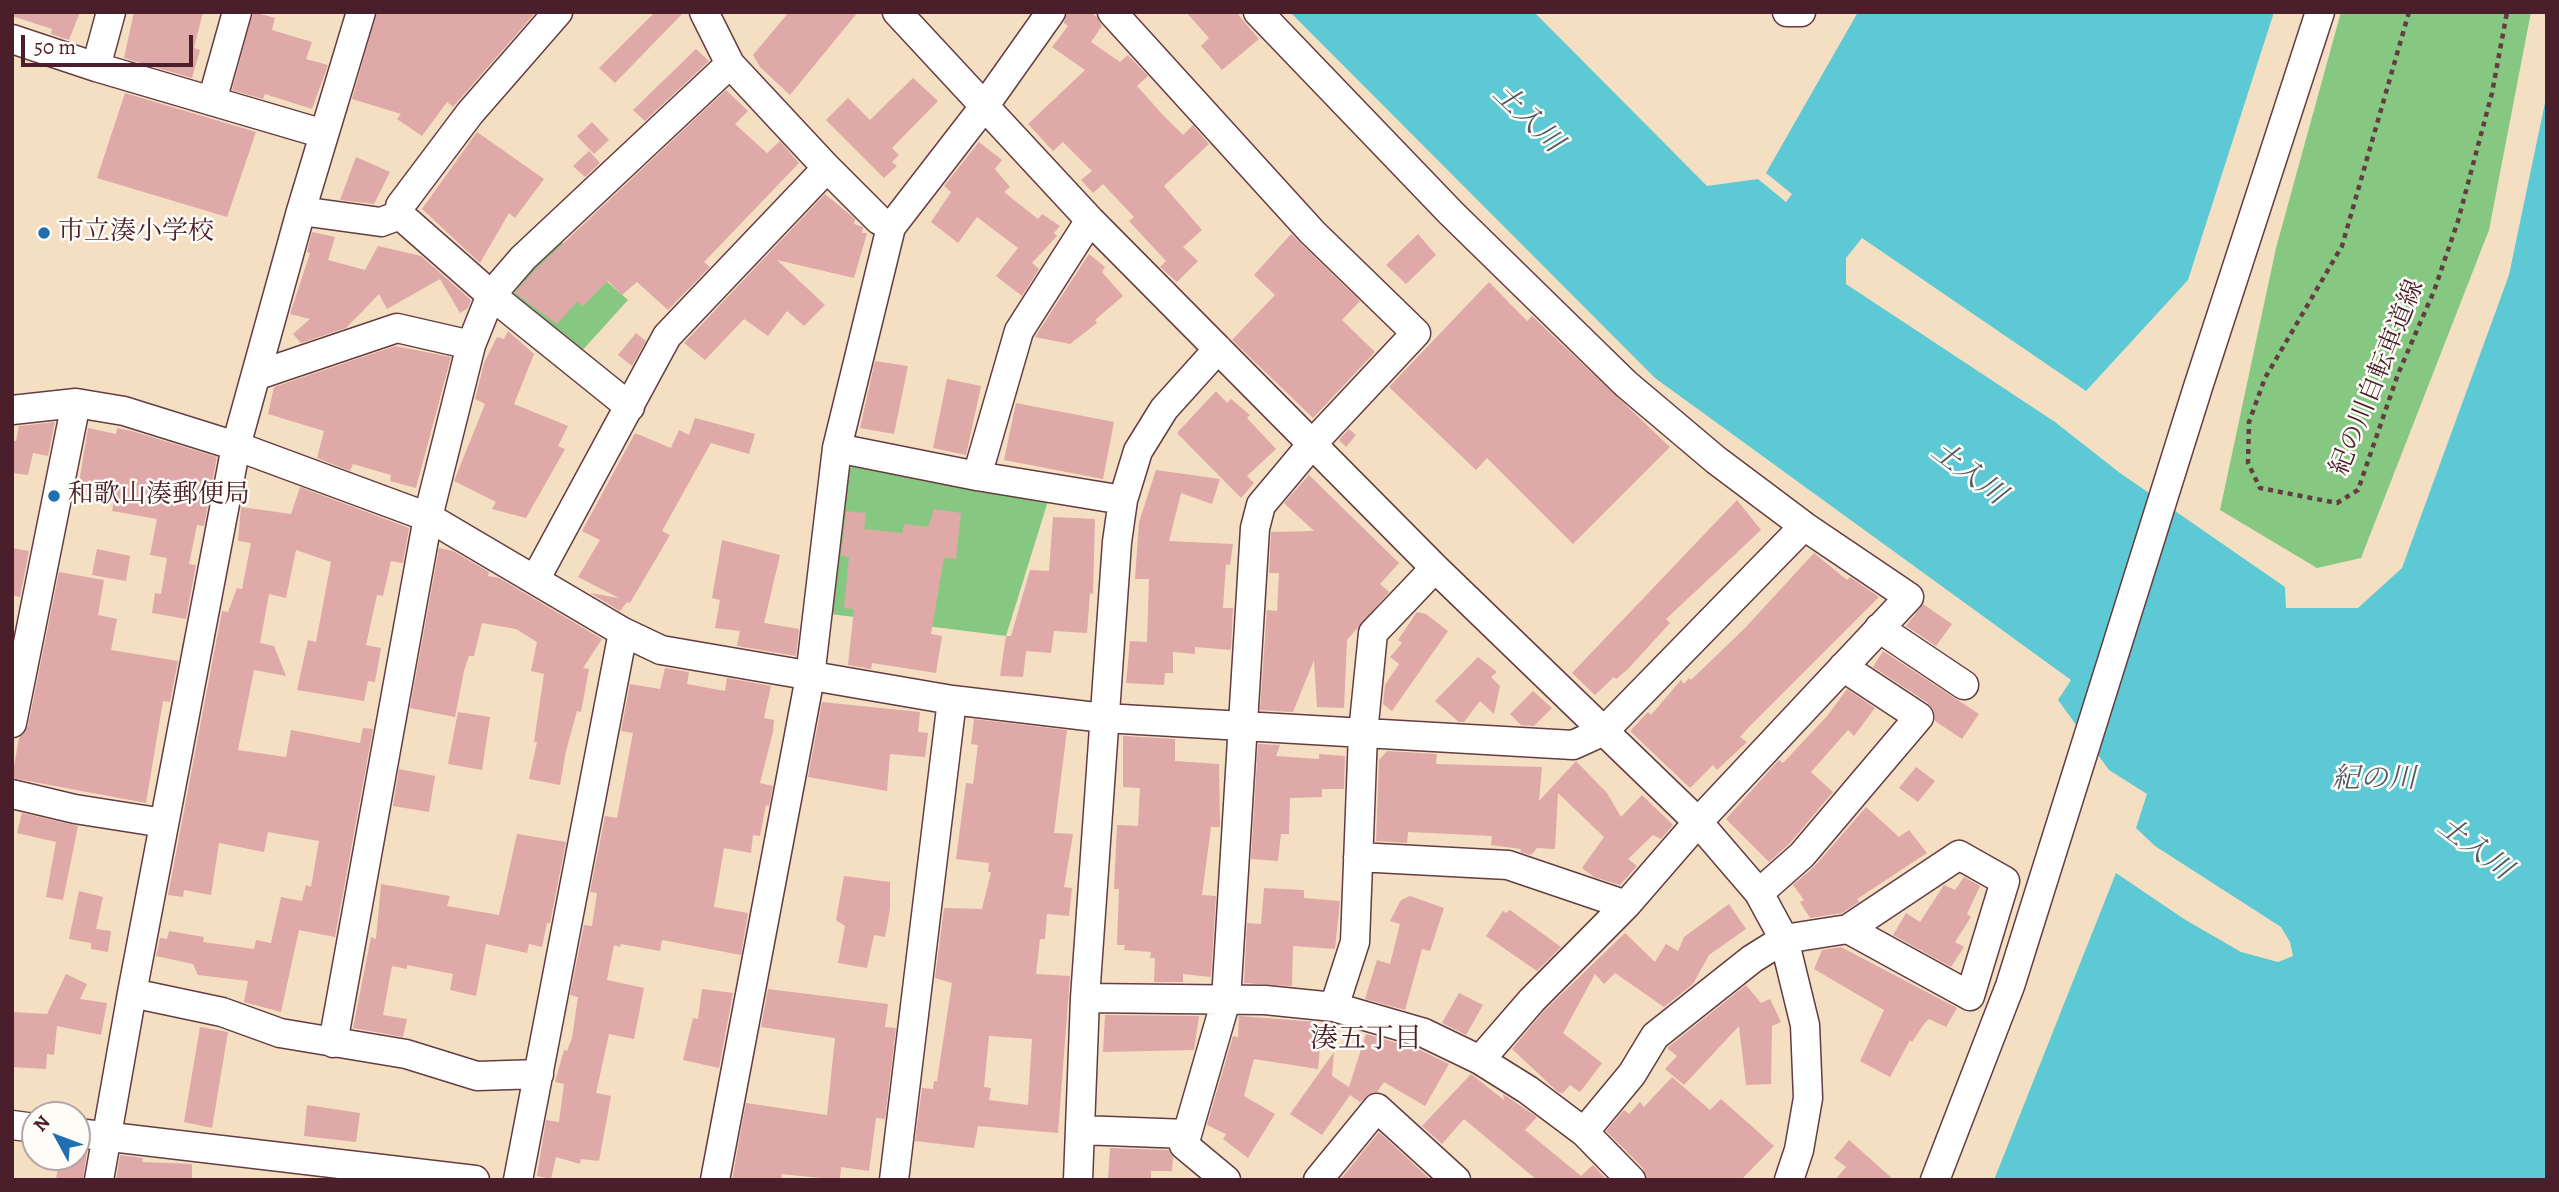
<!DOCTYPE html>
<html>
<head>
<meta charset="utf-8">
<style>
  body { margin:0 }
  #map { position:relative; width:2559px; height:1192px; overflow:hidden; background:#f4dfc3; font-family:Alegreya,serif }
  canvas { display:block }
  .frame { position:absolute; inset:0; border:14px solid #4a1f2b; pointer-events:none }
  .north { position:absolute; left:21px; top:1101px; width:70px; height:70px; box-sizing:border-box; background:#fdfcf7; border:2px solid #b5a4a5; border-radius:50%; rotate:311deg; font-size:19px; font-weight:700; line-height:28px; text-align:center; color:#4a1f2b }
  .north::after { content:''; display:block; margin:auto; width:24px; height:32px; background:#1f6fb2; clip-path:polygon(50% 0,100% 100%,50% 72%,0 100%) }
  .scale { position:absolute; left:21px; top:35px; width:172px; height:32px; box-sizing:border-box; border:4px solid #4a1f2b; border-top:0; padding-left:9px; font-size:21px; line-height:24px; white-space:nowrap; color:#4a1f2b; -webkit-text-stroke:5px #fdfcf7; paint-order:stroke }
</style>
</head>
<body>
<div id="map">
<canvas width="2559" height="1192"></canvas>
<div class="frame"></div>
<div class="north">N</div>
<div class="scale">50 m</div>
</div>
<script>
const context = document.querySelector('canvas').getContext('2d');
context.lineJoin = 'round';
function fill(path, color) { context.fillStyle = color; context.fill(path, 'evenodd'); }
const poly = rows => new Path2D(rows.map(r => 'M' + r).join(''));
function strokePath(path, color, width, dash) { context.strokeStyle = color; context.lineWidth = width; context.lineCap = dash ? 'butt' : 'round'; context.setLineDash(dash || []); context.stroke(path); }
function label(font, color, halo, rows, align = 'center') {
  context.font = font + ' Alegreya,"Noto Serif JP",serif'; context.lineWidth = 5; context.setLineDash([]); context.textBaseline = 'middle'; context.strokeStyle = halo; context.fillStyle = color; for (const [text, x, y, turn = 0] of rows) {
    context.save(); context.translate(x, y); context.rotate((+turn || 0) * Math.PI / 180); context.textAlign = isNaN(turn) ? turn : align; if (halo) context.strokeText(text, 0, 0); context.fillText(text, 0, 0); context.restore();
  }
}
const green = poly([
  [2341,12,2531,12,2489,230,2361,558,2317,568,2220,510,2276,248],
  [558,239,628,300,579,354,510,298],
  [856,464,1048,501,1006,636,830,614,849,469]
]);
const water = poly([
  [1290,12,1534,12,1707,186,1758,179,1786,202,1792,194,1766,173,1858,12,2274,12,2188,280,2086,391,1862,238,1846,258,1846,284,2055,422,2120,473,2285,587,2286,608,2358,608,2402,568,2509,275,2547,93,2547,1180,1994,1180,2116,873,2184,919,2241,952,2278,962,2293,956,2290,942,2281,927,2155,846,2136,828,2147,794,2109,770,2058,700,2071,680,1655,378]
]);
const building = poly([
  [12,12,80,12,69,40,51,34,52,29,12,16],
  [134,12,203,12,194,48,200,50,192,78,124,58],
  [253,12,275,18,272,30,312,42,306,59,328,65,312,109,265,94,263,99,232,90],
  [377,12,536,12,453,107,447,102,422,136,397,119,401,114,352,99],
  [655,12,684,12,615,83,599,68],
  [789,12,858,12,790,95,760,67,753,55],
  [1067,12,1090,12,1097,17,1102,26,1091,42,1120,62,1128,55,1148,76,1137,86,1162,114,1183,135,1193,125,1209,144,1164,186,1202,230,1183,247,1198,261,1177,282,1160,267,1166,261,1129,221,1134,217,1103,184,1093,193,1081,180,1092,171,1063,142,1053,151,1028,124,1085,70,1052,47,1068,26,1064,23],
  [1186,12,1236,12,1259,39,1222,70,1201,46,1209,38],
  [696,49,709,61,645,121,633,110],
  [913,78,938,101,892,148,899,155,892,162,897,166,884,178,826,120,848,98,870,120],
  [726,90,748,111,735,124,767,153,780,141,799,163,704,262,710,267,668,310,637,282,622,295,608,281,583,306,577,302,557,324,515,293,535,270],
  [125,93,256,132,227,217,97,178],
  [592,122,609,140,594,154,577,136],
  [477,132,544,179,515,218,509,213,480,263,422,209],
  [979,142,1002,160,995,169,1010,187,1004,192,1038,219,1042,214,1060,226,1054,233,1057,236,1032,263,1039,269,1022,296,996,276,1018,248,977,217,958,243,931,222,951,192,944,186],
  [589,151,600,163,585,177,573,166],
  [356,157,390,172,374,204,340,200],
  [825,194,855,219,854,224,863,227,862,233,867,233,854,278,777,260,825,305,804,326,787,311,768,336,744,319,705,360,684,343],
  [312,232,335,237,328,260,365,270,378,246,421,256,471,300,468,308,460,313,440,279,387,309,379,294,346,328,301,343,293,334,310,319,290,314,310,253,307,252],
  [1291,234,1360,301,1342,320,1375,352,1313,418,1232,340,1275,295,1254,275],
  [1418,234,1436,255,1406,284,1386,265],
  [1089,254,1105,267,1102,272,1123,296,1095,320,1097,323,1070,344,1035,337],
  [1489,282,1527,321,1532,316,1670,447,1573,544,1487,458,1476,470,1389,387],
  [508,331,534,354,514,404,568,426,558,446,565,449,526,518,492,509,496,502,454,481,485,404,475,399,484,363,497,337,504,339],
  [636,333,646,341,632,366,618,355],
  [395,346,451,357,416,488,390,481,391,475,353,464,350,471,317,458,324,431,268,414,274,387],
  [875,361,908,366,894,434,860,428],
  [947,379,981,386,966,455,933,448],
  [1216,391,1227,403,1231,399,1250,415,1247,418,1276,449,1247,476,1254,483,1241,498,1177,433],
  [1016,403,1114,422,1103,479,1004,460],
  [695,418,755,434,749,454,711,443,662,531,670,535,630,603,627,602,620,611,590,593,619,598,578,577,600,540,582,531,635,433,671,448,679,430,689,435],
  [55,422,48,456,33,453,28,475,12,473,12,440,16,441,19,426],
  [88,428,116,434,117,428,132,431,217,457,204,526,197,525,189,564,196,565,186,619,152,613,155,593,161,594,167,558,150,555,157,519,112,511,114,501,77,495],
  [1349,429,1356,435,1346,447,1339,440],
  [1156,470,1220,479,1212,504,1181,493,1169,541,1233,544,1230,565,1226,564,1223,608,1233,608,1231,650,1195,647,1195,654,1173,652,1173,673,1165,673,1164,685,1126,683,1130,641,1147,642,1149,579,1135,579,1139,522],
  [1309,475,1399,563,1380,584,1389,592,1347,640,1344,708,1317,707,1314,660,1293,712,1260,710,1267,610,1277,611,1279,573,1269,573,1271,532,1314,531,1284,503],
  [300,487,409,528,403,563,391,561,383,596,377,595,366,645,381,648,375,682,368,681,364,701,297,690,308,640,316,642,331,562,296,550,286,598,269,594,260,643,274,646,286,676,254,670,238,750,286,757,291,730,360,743,363,728,373,729,335,937,299,930,281,1012,244,1002,248,981,198,975,193,964,156,956,160,938,167,939,169,931,204,937,203,942,254,949,256,940,271,943,281,897,302,901,306,885,311,887,319,841,268,832,264,852,219,843,211,895,184,890,183,897,168,895,222,611,228,612,237,588,242,589,251,543,238,541,241,507,291,514],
  [1737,500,1761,530,1666,619,1670,623,1627,670,1616,679,1614,677,1595,695,1572,673],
  [934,509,961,513,956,559,944,558,931,634,942,636,936,673,872,663,871,669,848,665,854,609,844,608,849,557,841,556,846,511,866,513,864,529,902,533,904,524,928,527],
  [1053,517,1095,519,1093,594,1090,593,1087,633,1054,631,1051,653,1026,651,1023,677,1000,676,1006,636,1011,636,1030,570,1049,571],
  [722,540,780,555,764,623,799,629,796,656,737,646,740,631,715,628,720,600,712,598],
  [12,548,29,551,20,597,12,595],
  [439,548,453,551,489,572,488,576,499,578,602,639,583,668,589,669,581,712,577,711,566,751,560,785,529,779,537,742,534,742,544,674,531,671,537,642,516,629,482,623,474,656,469,656,464,671,455,717,410,708],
  [97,549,130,556,126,581,92,575],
  [1814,553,1847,580,1850,577,1879,597,1749,727,1740,737,1747,742,1717,770,1713,765,1690,788,1630,731,1648,712,1651,715,1681,680,1684,684,1689,678,1691,680,1745,628],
  [59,572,104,580,98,615,117,619,111,650,178,661,170,702,163,701,146,803,12,778,19,738,28,726],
  [1923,604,1952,624,1936,646,1906,626],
  [1417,612,1426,614,1448,631,1392,711,1383,704,1385,685,1399,664,1390,657,1402,643,1398,640],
  [1883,651,1979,714,1962,739,1935,721,1934,711,1928,703,1873,667],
  [1478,657,1497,672,1491,677,1500,686,1494,714,1480,701,1464,722,1459,722,1435,701],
  [665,668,689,672,687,684,725,691,727,678,771,686,764,718,774,720,773,732,760,783,773,786,769,806,766,805,760,836,753,835,751,853,724,848,714,907,748,913,741,955,662,940,660,951,621,944,620,947,614,945,607,980,644,988,634,1039,609,1034,596,1093,611,1096,599,1161,581,1159,580,1164,556,1157,551,1179,537,1176,546,1120,559,1122,564,1084,555,1082,564,1050,567,1051,572,1038,578,997,570,995,584,925,592,926,597,893,590,892,605,816,617,818,633,733,621,731,630,684,660,689],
  [1847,689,1875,708,1854,736,1848,730,1811,772,1833,792,1790,843,1769,862,1726,819,1779,760,1783,763,1828,715],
  [1533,691,1552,708,1534,726,1521,725,1510,714],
  [822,702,920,712,918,732,928,733,925,757,890,754,887,791,808,777],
  [458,712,490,717,482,770,448,764],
  [974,719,1067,730,1054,833,1073,834,1064,887,1072,888,1069,916,1047,914,1045,939,1040,939,1036,974,1070,976,1058,1133,978,1126,974,1148,915,1141,922,1088,933,1089,934,1081,937,1081,952,983,935,978,944,908,982,909,991,872,988,872,989,863,956,859,966,783,973,784,978,745,971,744],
  [989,1036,1032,1039,1028,1105,989,1100,991,1088,984,1087],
  [1123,736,1175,739,1175,761,1219,764,1220,827,1211,827,1202,895,1216,896,1211,977,1183,974,1183,982,1154,982,1155,958,1150,958,1151,952,1124,950,1125,945,1117,945,1119,889,1114,889,1117,825,1138,826,1140,788,1123,787],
  [1258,744,1280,745,1276,756,1319,759,1319,754,1345,756,1344,789,1322,789,1322,797,1290,798,1289,834,1281,834,1278,861,1251,859],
  [1387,751,1437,754,1436,764,1542,767,1539,801,1576,761,1607,793,1621,817,1642,795,1673,825,1661,839,1653,835,1628,859,1637,866,1620,885,1594,877,1582,868,1604,837,1558,793,1555,849,1537,848,1531,855,1520,852,1521,849,1491,845,1492,836,1408,832,1407,843,1376,841,1379,760],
  [1916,767,1935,781,1918,802,1899,788],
  [399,769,435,776,429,812,393,806],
  [1866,807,1899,837,1909,830,1927,853,1857,899,1859,902,1842,913,1810,918,1800,902,1804,900,1793,885,1815,866],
  [22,813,78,826,63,900,46,897,56,842,17,833],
  [517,834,566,842,550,923,547,923,542,947,529,944,527,953,486,944,476,996,450,990,453,974,407,965,407,969,392,966,383,1015,407,1019,403,1037,353,1028,371,937,376,939,381,884,450,896,447,906,499,915],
  [844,876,890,882,890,909,885,937,874,935,867,968,838,963,845,926,836,920],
  [1964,877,1980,886,1967,914,1971,917,1955,942,1964,947,1951,967,1893,935,1906,913,1920,922,1944,885,1955,890],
  [1264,888,1304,890,1304,898,1340,901,1335,949,1293,946,1292,986,1244,983,1247,923,1261,924],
  [79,891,103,897,96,929,111,931,108,952,91,949,91,943,69,939],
  [1410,896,1444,908,1430,951,1422,949,1405,1010,1365,999,1377,960,1390,964,1400,924,1390,921,1401,900],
  [1729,904,1746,929,1709,955,1693,984,1664,1007,1615,973,1604,984,1595,974,1563,1033,1602,1063,1580,1092,1570,1085,1563,1093,1558,1092,1512,1049,1544,1011,1625,933,1655,962,1666,944,1678,951,1684,937],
  [1510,910,1561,947,1537,971,1486,936,1503,911,1506,913],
  [1841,947,1957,1008,1946,1027,1929,1019,1924,1024,1912,1042,1910,1040,1890,1077,1860,1061,1884,1010,1814,969,1822,950],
  [66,974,87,984,80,999,107,1003,101,1035,57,1026,54,1055,47,1054,46,1069,12,1067,12,1012,47,1014],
  [1746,985,1761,1003,1770,999,1781,1022,1772,1026,1771,1084,1746,1085,1739,1026,1684,1085,1665,1069,1677,1056,1667,1048],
  [702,989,733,993,719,1068,683,1060,693,1018,698,1019],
  [768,989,888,1004,885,1027,896,1028,885,1119,876,1118,869,1171,841,1167,840,1180,782,1174,781,1180,732,1180,746,1103,827,1115,835,1038,761,1027],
  [1459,993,1483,1005,1466,1035,1442,1023],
  [1105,1015,1199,1016,1194,1050,1103,1052],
  [1239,1016,1317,1022,1316,1026,1322,1026,1318,1069,1254,1059,1244,1096,1275,1114,1248,1158,1223,1139,1226,1134,1207,1125,1233,1036,1238,1037],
  [200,1027,228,1032,212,1128,184,1122],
  [1366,1034,1418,1049,1449,1064,1425,1106,1384,1082,1377,1092,1371,1093,1360,1102,1350,1095,1322,1135,1290,1114,1334,1052,1332,1076,1349,1087],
  [1471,1074,1504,1100,1503,1094,1537,1117,1525,1130,1581,1176,1593,1165,1607,1180,1537,1180,1464,1119,1442,1144,1422,1126],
  [1672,1077,1710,1110,1721,1099,1774,1146,1741,1180,1647,1180,1643,1168,1606,1131,1624,1110,1629,1114,1640,1102,1644,1107],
  [307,1105,360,1113,356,1142,304,1136],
  [1379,1132,1431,1180,1340,1180],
  [1849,1140,1894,1180,1835,1180,1846,1167,1834,1158],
  [1110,1148,1168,1150,1173,1158,1172,1171,1151,1171,1151,1180,1108,1180],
  [77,1150,87,1151,83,1180,56,1180,59,1157,77,1157],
  [120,1155,143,1158,142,1162,192,1164,192,1180,116,1180]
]);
const path = poly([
  [2409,12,2342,246,2265,378,2249,422,2248,463,2260,488,2337,503,2358,490,2398,374,2434,291,2458,221,2492,93,2507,12]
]);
const minor = poly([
  [558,12,470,113,400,206,400,215,491,295,630,407],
  [704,12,730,64,827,168,879,220,891,227,983,108,1051,12],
  [897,12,1090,220,1435,568,1698,822,1759,893,1784,939,1805,1025,1808,1098,1799,1150,1789,1180],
  [1112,12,1312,232,1416,333,1313,443,1261,505,1255,528,1226,1000,1184,1145,1226,1180],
  [1258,12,1451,213,1626,384,1716,460,1804,526,1909,597,1698,822,1626,905,1532,1000,1480,1060],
  [1787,12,1801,12],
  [12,39,96,67,324,134],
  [96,67,111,12],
  [212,101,237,12],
  [301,211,381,222,400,215],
  [891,227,837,448,977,476,1123,500],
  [258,375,397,328,471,345,491,295,523,258,730,64],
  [12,410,76,403,124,411,236,446,428,517,623,632,661,650,952,700,1104,718,1573,745,1604,731,1804,526],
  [977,476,1019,331,1090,220],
  [536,578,667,336,827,168],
  [1879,628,1964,685],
  [12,723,76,403],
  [12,794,75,809,164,823],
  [1358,857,1508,865,1626,905],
  [1759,893,1802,855,1919,717,1843,667],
  [132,993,222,1012,280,1033,406,1054,477,1076,539,1074],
  [1085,998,1265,1000,1334,1007,1424,1033,1480,1060,1528,1090,1584,1132,1631,1180],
  [1334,1007,1355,942,1363,733,1373,633,1435,568],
  [333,1043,428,517,471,345],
  [12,1125,35,1128],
  [1080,1130,1187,1134],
  [1584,1132,1632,1074,1655,1036,1752,959,1784,939,1848,929,1959,855,2005,881,1970,996,1848,929],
  [77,1133,475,1180],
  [99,1180,132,993,236,446,301,211,361,12],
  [518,1180,623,632],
  [715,1180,810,677,837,448],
  [894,1180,952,700],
  [1078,1180,1085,998,1117,542,1123,500,1138,451,1164,409,1218,349],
  [1318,1180,1377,1108,1456,1180],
  [1935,1180,2010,986,2198,387,2320,12]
]);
const markers = [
  [44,233,7,"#1f6fb2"],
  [54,496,7,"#1f6fb2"]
];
const poiNames = [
  ["市立湊小学校",58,233],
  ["和歌山湊郵便局",68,496]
];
const streetNames = [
  ["紀の川自転車道線",2378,378,-68]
];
const waterNames = [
  ["土入川",1527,119,44],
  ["土入川",1968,474,37],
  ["紀の川",2374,780],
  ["土入川",2474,849,37]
];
const neighbourhoodNames = [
  ["湊五丁目",1366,1040]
];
fill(green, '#86c881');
fill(water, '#5dc9d4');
fill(building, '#dea9a7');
strokePath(minor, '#643c42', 31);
strokePath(path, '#643c42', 4.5, [5, 5]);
strokePath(minor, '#fff', 28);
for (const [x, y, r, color] of markers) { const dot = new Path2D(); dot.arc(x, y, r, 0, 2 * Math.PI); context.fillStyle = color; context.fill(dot); strokePath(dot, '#fdfcf7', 2.5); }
label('26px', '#4a1f2b', '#fdfcf7', poiNames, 'left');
label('26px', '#4a1f2b', '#fdfcf7', streetNames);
label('italic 28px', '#515a66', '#fdfcf7', waterNames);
label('28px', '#4a1f2b', '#fdfcf7', neighbourhoodNames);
</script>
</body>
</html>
